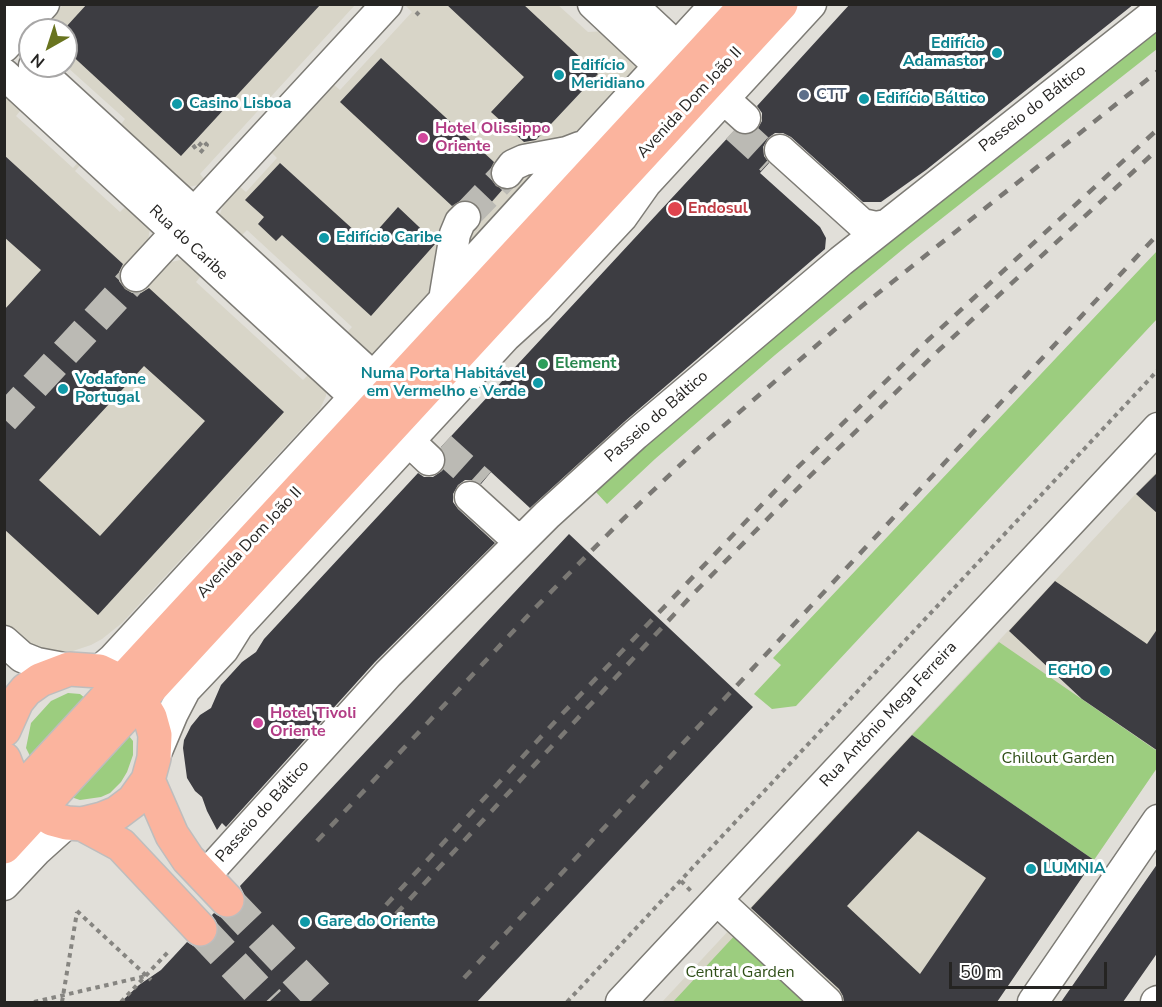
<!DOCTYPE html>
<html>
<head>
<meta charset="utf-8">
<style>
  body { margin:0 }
  #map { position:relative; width:1162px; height:1007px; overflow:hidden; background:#e1dfd9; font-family:"Nunito Sans",sans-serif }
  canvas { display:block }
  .frame { position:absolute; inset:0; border:6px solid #252422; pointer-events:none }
  .north { position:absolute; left:18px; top:18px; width:60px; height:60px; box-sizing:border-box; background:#fff; border:2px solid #a8a7a7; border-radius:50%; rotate:219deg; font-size:16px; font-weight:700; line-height:24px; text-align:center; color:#252422 }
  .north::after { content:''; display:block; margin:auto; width:21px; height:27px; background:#69741f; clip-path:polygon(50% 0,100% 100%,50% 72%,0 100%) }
  .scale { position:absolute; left:949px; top:962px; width:158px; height:27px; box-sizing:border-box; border:3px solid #252422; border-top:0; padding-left:8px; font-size:18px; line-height:21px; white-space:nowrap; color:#252422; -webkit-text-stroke:4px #fff; paint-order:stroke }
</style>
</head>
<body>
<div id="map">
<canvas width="1162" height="1007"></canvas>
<div class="frame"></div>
<div class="north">N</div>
<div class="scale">50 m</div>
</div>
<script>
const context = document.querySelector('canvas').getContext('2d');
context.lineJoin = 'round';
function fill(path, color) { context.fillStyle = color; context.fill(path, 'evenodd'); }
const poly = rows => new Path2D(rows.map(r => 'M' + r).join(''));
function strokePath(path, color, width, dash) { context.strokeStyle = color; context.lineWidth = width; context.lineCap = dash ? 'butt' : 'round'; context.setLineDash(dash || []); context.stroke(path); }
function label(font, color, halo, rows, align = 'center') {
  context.font = font + ' "Nunito Sans",sans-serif'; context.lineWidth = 6; context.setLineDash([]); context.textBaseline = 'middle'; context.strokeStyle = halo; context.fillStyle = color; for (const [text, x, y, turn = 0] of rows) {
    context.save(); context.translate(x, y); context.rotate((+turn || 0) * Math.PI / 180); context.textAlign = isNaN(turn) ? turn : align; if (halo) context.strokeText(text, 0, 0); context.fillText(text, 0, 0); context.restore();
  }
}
const built = poly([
  [63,5,355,5,200,174,205,180,198,185,189,187,181,185,119,127,125,119,66,66,66,30,31,30,53,15],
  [408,5,558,5,588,32,607,31,636,59,637,67,636,75,385,350,372,356,343,337,352,327,247,230,237,240,219,217,223,205,240,187,246,192,277,158,272,153,334,85,340,90,412,12,406,6],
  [4,87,25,105,16,116,73,168,82,158,85,160,75,171,120,212,130,202,150,227,148,241,164,267,171,262,185,259,205,271,196,282,303,380,313,370,326,388,326,396,320,409,122,623,102,639,91,645,67,653,46,654,5,633],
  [1157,471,1157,768,997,1002,662,1002]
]);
const green = poly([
  [1157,26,1157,49,908,245,775,355,655,459,607,504,595,491,643,447,763,343],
  [1157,251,1157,319,796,706,772,709,754,694,781,665,773,658],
  [999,642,1157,751,1157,768,1094,860,912,735],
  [68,693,80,694,86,699,32,757,30,756,26,748,31,723,51,701],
  [126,736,129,736,133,741,133,755,127,772,121,782,110,793,101,797,80,800,74,798,71,795],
  [738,932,814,1002,673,1002]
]);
const building = poly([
  [87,4,321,4,181,156,66,50,66,27],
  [446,4,523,4,598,74,536,140,524,142,491,112,524,77],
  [850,4,1134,4,926,170,881,202,863,202,791,137,783,133,775,133,768,138,763,147,764,156,769,163,760,173,820,227,826,238,825,249,624,422,530,508,491,472,481,484,473,480,465,480,458,485,453,494,453,502,458,509,495,543,375,662,226,827,222,823,217,830,207,811,202,797,195,791,187,778,183,748,184,740,191,726,200,715,211,708,221,685,242,662,256,652,264,639,418,473,424,477,433,477,442,471,446,465,446,456,441,447,734,131,742,135,750,135,757,130,762,121,762,113,757,106],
  [381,58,494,162,490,170,491,179,496,186,503,189,482,213,477,204,469,200,460,201,452,206,340,102],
  [4,155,123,264,119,272,119,281,125,289,132,293,141,293,149,288,284,412,98,615,4,529,4,310,41,270,4,237],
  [144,366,205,421,100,536,39,480],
  [280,163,367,242,398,207,436,243,371,316,282,235,276,241,258,224,264,217,245,200],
  [1158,472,1158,514,1136,494],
  [569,534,753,707,477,1002,121,1002,139,985,161,970,187,942,195,947,204,947,213,942,218,934,218,925,212,915,214,913,222,918,231,918,240,913,245,905,245,896,240,886],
  [1055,581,1147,644,1158,628,1158,751,1082,699,1009,631],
  [912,735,1094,860,997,1002,844,1002,843,996,839,989,751,908],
  [918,831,986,878,920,974,847,906],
  [1158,863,1158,952,1123,1002,1061,1002]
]);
const minorTunnel = poly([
  [736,128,771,160],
  [465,217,507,173],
  [4,419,136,276],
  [441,447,481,483]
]);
const majorTunnel = poly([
  [227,900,324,1002],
  [200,929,269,1002]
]);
const path = poly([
  [416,12,419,15],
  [193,145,196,149,203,141,207,145,198,155],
  [681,881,691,891],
  [77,911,151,980],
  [34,1002,146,976],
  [62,1002,77,912],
  [121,1002,169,951],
  [567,1002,1158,370]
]);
const minor = poly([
  [593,4,659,66],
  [631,4,677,47],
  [4,14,13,4],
  [4,47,44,4],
  [34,66,373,377],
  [4,74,355,397],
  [724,99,745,118],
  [780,150,862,224,876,227,886,225],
  [507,173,513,165,524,160,567,152,580,147],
  [136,276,387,4],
  [445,294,455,234,460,222,465,217],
  [409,441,429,460],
  [470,497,514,537,527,535],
  [4,641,22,657,37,663,69,669],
  [99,671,113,659,444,300,471,264,556,171,588,143,716,4],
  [154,758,173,713,185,690,223,650,238,626,505,337,538,307,622,217,646,183,811,4],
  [205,876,388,674,547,515,635,435,841,261,1158,11],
  [4,885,37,850,67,823],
  [717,900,827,1002],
  [621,1002,1158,428],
  [1033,1002,1158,820],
  [1156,1002,1158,1001]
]);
const major = poly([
  [4,730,17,701,26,690,40,680,69,669,99,671,122,682,140,700,150,717,155,735,154,758,148,780,133,801,117,813,102,819,82,824,67,823,52,819,28,803,14,785,4,759],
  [148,780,172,835,188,859,227,900],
  [4,809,747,4],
  [82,824,121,845,200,929],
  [4,847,781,4]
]);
const rail = poly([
  [317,841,536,607,619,523,698,448,862,306,1158,71],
  [386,905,563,713,795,470,928,340,1158,129],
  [396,914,695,592,806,480,939,350,1158,149],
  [464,978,1158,234]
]);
const markers = [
  [997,53,6,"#0f9aa8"],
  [559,75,6,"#0f9aa8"],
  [804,95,6,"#5c6f8a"],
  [864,99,6,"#0f9aa8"],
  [177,104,6,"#0f9aa8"],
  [423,138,6,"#d1479c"],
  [675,209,8,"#e0444e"],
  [324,238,6,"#0f9aa8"],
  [543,364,6,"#2e9e5b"],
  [538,383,6,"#0f9aa8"],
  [63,389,6,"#0f9aa8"],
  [1105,671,6,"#0f9aa8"],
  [258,723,6,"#d1479c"],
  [1031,869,6,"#0f9aa8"],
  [305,922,6,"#0f9aa8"]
];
const cultureNames = [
  ["Edifício",985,44,"right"],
  ["Adamastor",985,62,"right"],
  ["Edifício",571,66],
  ["Meridiano",571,84],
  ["Edifício Báltico",876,99],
  ["Casino Lisboa",189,104],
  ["Edifício Caribe",336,238],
  ["Numa Porta Habitável",526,374,"right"],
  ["em Vermelho e Verde",526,392,"right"],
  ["Vodafone",75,380],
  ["Portugal",75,398],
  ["ECHO",1093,671,"right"],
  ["LUMNIA",1043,869],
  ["Gare do Oriente",317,922]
];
const serviceNames = [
  ["CTT",816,95]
];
const streetNames = [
  ["Avenida Dom João II",690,103,-47],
  ["Passeio do Báltico",1033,109,-38],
  ["Rua do Caribe",188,243,43],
  ["Passeio do Báltico",657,417,-41],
  ["Avenida Dom João II",250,543,-47],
  ["Rua António Mega Ferreira",889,715,-47],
  ["Passeio do Báltico",263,812,-48]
];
const hotelNames = [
  ["Hotel Olissippo",435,129],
  ["Oriente",435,147],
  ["Hotel Tivoli",270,714],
  ["Oriente",270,732]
];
const healthNames = [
  ["Endosul",688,209]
];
const leisureNames = [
  ["Element",555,364]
];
const parkNames = [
  ["Chillout Garden",1058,759],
  ["Central Garden",740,973]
];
fill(built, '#d8d5c8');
fill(green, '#9ccd7f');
fill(building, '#3d3d42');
strokePath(minorTunnel, '#bbbab4', 30, [30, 15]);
strokePath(majorTunnel, '#bbbab4', 33, [33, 16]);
strokePath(minor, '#7d7b75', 33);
strokePath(major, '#bebdbd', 36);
strokePath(path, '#868581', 4, [4.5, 4.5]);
strokePath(minor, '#fff', 30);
strokePath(major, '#fbb49e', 33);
strokePath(rail, '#7a7874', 4.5, [10, 10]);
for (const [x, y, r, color] of markers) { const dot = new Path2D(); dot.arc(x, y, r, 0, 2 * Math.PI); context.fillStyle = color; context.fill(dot); strokePath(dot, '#fff', 2); }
label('bold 16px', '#0d838f', '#fff', cultureNames, 'left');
label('bold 16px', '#4e5e75', '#fff', serviceNames, 'left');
label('16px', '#252422', '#fff', streetNames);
label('bold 16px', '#b23c85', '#fff', hotelNames, 'left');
label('bold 16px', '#be3a42', '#fff', healthNames, 'left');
label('bold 16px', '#27864d', '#fff', leisureNames, 'left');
label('16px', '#2f4f17', '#fff', parkNames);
</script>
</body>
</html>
